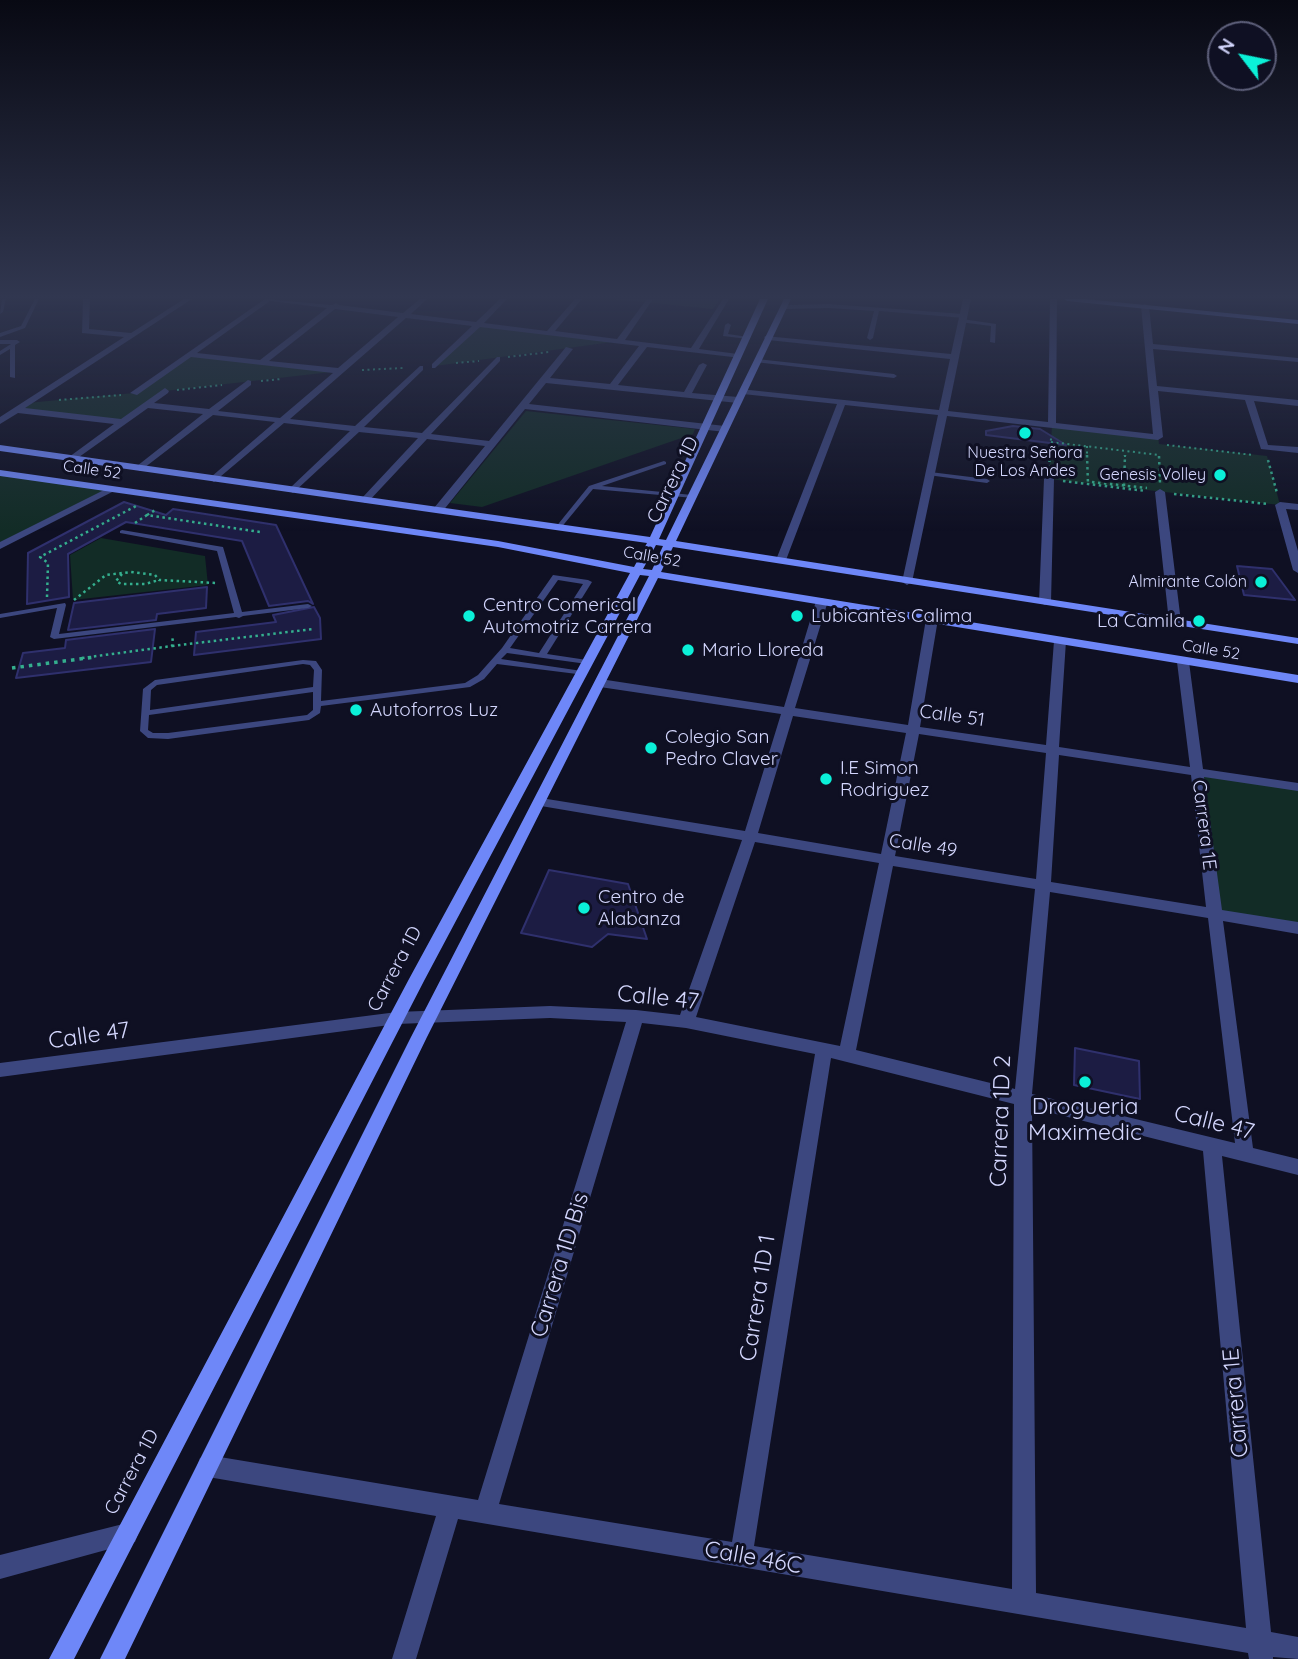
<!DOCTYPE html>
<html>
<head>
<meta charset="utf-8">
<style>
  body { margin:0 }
  #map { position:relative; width:1298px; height:1659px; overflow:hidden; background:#0f1023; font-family:Quicksand,sans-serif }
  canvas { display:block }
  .north { position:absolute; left:1207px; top:21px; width:70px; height:70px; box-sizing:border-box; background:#0f1023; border:2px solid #5d5f7a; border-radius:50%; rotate:302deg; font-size:19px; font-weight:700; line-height:28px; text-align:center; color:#d3d6fd }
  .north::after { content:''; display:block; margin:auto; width:24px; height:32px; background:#0bf0d8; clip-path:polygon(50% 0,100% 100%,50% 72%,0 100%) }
</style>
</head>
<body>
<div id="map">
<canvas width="1298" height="1659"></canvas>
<div class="north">N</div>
</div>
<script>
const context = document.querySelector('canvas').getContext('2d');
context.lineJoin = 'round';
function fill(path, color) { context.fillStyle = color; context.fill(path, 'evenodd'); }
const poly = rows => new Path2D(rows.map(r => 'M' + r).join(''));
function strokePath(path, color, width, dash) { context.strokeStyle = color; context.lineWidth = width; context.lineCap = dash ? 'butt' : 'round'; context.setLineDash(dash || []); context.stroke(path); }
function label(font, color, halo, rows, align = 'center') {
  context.font = font + ' Quicksand,sans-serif'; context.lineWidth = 6; context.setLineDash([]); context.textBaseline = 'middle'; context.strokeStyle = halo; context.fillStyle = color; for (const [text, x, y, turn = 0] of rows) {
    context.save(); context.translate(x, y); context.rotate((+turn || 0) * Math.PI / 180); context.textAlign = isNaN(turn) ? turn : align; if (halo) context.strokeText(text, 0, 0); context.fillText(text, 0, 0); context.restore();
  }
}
const green = poly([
  [613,299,720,299,713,309],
  [479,324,620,341,435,366],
  [189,354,340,371,165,391,122,422,16,410,27,403,134,393],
  [526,411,695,429,693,434,482,507,450,503],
  [1052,425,1158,437,1159,444,1267,456,1280,505,1049,479],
  [0,473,113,489,0,546],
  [101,538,205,556,208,585,73,600,70,555],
  [1198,773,1298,787,1298,928,1216,914]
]);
const building = poly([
  [1013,426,1040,429,1066,445,986,435,986,431,1013,426],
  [124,502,166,515,173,509,276,525,313,604,308,601,269,606,242,541,126,522,68,554,69,597,27,604,28,553,124,502],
  [1237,566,1272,569,1295,600,1244,595,1237,566],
  [207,587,206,608,157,614,156,620,68,630,74,603,207,587],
  [314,607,320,618,321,639,194,655,196,632,276,622,273,615,314,607],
  [155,629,151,662,16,678,23,653,65,648,66,640,155,629],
  [549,870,628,884,647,939,608,934,592,947,521,933,549,870],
  [1075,1048,1139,1061,1140,1099,1074,1085,1075,1048]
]);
const pathFar2 = poly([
  [508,357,549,352],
  [456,363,479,361],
  [362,370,403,368],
  [261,381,281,379],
  [177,390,222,385],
  [59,400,121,395],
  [1051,442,1159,455],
  [1167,445,1253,455],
  [1087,446,1087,457],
  [1050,457,1051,438],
  [1125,457,1125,452]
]);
const pathFar1 = poly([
  [1087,455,1088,484],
  [1159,456,1160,483],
  [1268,460,1277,493],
  [1049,468,1050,455],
  [1063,481,1146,491],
  [1092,482,1147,488],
  [1124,486,1125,455],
  [1174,494,1268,504],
  [147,515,157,509],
  [135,523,147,515,260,532],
  [122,574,116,581,121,584,145,584,159,580],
  [47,597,48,563,40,557,136,506],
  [74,600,106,575,131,572,155,575,159,580,216,583],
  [172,646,313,629],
  [82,658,172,646,173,635]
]);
const path = poly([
  [12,668,95,657]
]);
const lane = poly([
  [2,299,6,299,3,312,0,314,2,299],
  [35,299,39,299,25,328,0,337,0,333,21,326,35,299],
  [829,304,964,314,967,316,964,318,879,311,873,338,870,340,867,338,874,311,829,308,784,309,781,307,784,305,829,304],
  [962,319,996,324,995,343,990,342,991,326,960,322,959,321,962,319],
  [728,323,731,325,728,334,748,337,748,339,723,336,725,325,728,323],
  [0,340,17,340,20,342,15,345,15,378,10,377,10,349,0,355,0,351,11,344,0,344,0,340],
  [757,359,894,374,897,376,894,378,755,362,754,361,757,359],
  [664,461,666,462,666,464,602,486,692,495,694,496,694,498,593,489,560,529,555,528,589,486,664,461],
  [930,472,987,479,990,481,987,483,928,475,927,474,930,472],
  [122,530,223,547,242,612,308,604,312,606,308,608,243,616,239,618,236,617,54,639,50,637,57,608,0,618,0,614,65,603,66,605,59,634,234,613,217,551,120,533,120,531,122,530],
  [553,575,588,580,592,582,547,654,587,660,591,662,587,664,507,653,501,659,582,671,585,671,586,673,585,675,497,664,484,679,470,687,321,706,320,713,309,720,168,739,148,738,140,731,143,689,155,680,303,660,316,661,322,670,321,701,465,683,478,675,502,648,553,575],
  [558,580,583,584,539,653,510,648,558,580],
  [303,664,310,665,314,670,313,687,150,710,151,690,157,685,303,664],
  [313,692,313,710,307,715,168,733,153,733,148,730,149,715,313,692]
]);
const street = poly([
  [83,299,90,299,89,329,131,333,184,299,192,299,25,408,121,419,165,388,169,391,168,393,154,403,209,409,248,380,251,381,251,385,218,411,280,418,333,373,191,357,137,395,130,393,265,299,332,305,336,303,339,305,403,313,420,299,427,299,411,314,476,322,500,299,507,299,484,323,547,331,575,299,582,299,555,331,617,339,647,299,653,299,625,340,691,348,723,299,729,299,699,349,738,354,741,354,741,358,647,347,618,385,684,392,699,365,703,363,707,365,692,393,738,397,742,400,738,403,546,383,529,404,725,426,729,429,725,432,525,409,442,512,438,513,434,512,434,508,485,446,427,439,368,502,365,503,360,500,362,498,418,438,359,432,293,493,288,490,290,488,350,431,284,423,214,482,209,479,211,477,275,422,213,415,140,471,135,468,137,466,203,414,148,408,72,462,67,459,69,457,114,424,18,413,0,424,0,417,124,337,82,333,83,299],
  [270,301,327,308,260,360,197,353,270,301],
  [335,309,398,317,338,368,269,361,335,309],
  [406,318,472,326,432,364,432,368,435,368,480,327,639,346,610,384,550,378,573,349,566,347,489,441,431,434,500,361,500,357,497,357,422,433,364,427,423,370,423,366,420,366,355,426,290,419,406,318],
  [963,299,971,299,948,411,1048,422,1050,299,1057,299,1056,423,1153,434,1141,306,1145,304,1149,306,1153,344,1298,358,1298,362,1153,349,1157,386,1298,400,1298,406,1254,401,1268,445,1298,447,1298,453,1261,449,1245,400,1158,391,1163,437,1158,440,947,416,912,582,907,585,902,582,938,415,845,405,786,560,785,562,777,562,776,560,837,404,743,394,740,393,740,389,939,410,950,359,768,340,764,338,765,336,951,354,963,299],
  [1049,476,1054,479,1051,602,1045,605,1039,602,1044,479,1049,476],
  [110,487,118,489,0,549,0,542,110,487],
  [1160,489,1165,492,1181,622,1175,625,1169,622,1155,492,1160,489],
  [1280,502,1298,504,1298,510,1286,509,1298,551,1298,573,1293,570,1275,505,1280,502],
  [822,598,828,601,795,708,908,725,926,619,932,616,938,619,920,727,1046,745,1054,641,1060,638,1066,641,1059,747,1190,767,1177,662,1183,658,1189,662,1203,769,1298,783,1298,791,1204,777,1222,910,1298,922,1298,934,1223,921,1253,1148,1298,1159,1298,1175,1222,1156,1271,1632,1298,1637,1298,1659,1273,1657,1273,1659,1249,1659,1248,1653,458,1519,416,1659,392,1659,436,1516,208,1477,200,1474,197,1466,200,1458,208,1455,478,1500,626,1022,550,1018,397,1024,0,1077,0,1063,397,1012,550,1006,636,1010,680,1015,742,840,541,806,534,802,541,798,745,831,781,714,600,687,594,683,600,679,784,707,816,601,822,598],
  [793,716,906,733,881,854,758,833,793,716],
  [919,734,1046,753,1036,879,895,856,919,734],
  [1059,755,1191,775,1206,907,1051,882,1059,755],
  [755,842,879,863,840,1046,696,1017,755,842],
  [893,866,1035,889,1015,1089,856,1050,893,866],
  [1050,892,1208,918,1235,1143,1032,1094,1050,892],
  [642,1023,686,1028,815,1054,732,1542,499,1504,642,1023],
  [831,1058,1014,1104,1012,1589,754,1546,831,1058],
  [1032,1108,1203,1151,1246,1628,1036,1593,1032,1108],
  [127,1523,135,1526,138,1534,135,1542,0,1579,0,1555,127,1523]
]);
const secondary = poly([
  [760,299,768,299,659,539,666,540,784,299,791,299,676,541,1298,638,1298,644,673,547,661,572,1298,675,1298,683,658,578,427,1037,125,1659,100,1659,411,1037,649,576,640,575,425,979,74,1659,49,1659,409,979,630,573,498,547,0,476,0,470,498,541,634,567,647,543,0,451,0,445,650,537,760,299],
  [656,545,663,546,652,570,643,569,656,545],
  [1064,299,1085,299,1298,320,1298,324,1067,301,1064,299]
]);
const markers = [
  [1025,433,7,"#0bf0d8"],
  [1220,475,7,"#0bf0d8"],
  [1261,582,7,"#0bf0d8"],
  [469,616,7,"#0bf0d8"],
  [797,616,7,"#0bf0d8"],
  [1199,621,7,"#0bf0d8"],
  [688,650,7,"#0bf0d8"],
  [356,710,7,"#0bf0d8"],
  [651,748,7,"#0bf0d8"],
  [826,779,7,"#0bf0d8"],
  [584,908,7,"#0bf0d8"],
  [1085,1082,7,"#0bf0d8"]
];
const farPoinames = [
  ["Nuestra Señora",1025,453,"center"],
  ["De Los Andes",1025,471,"center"],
  ["Genesis Volley",1206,475],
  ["Almirante Colón",1247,582]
];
const farStreetnames = [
  ["Calle 52",92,470,8],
  ["Calle 52",652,557,10],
  ["Calle 52",1211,650,9]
];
const streetNames = [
  ["Carrera 1D",673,480,-64],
  ["Calle 51",952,716,8],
  ["Carrera 1E",1204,825,83],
  ["Calle 49",923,846,9],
  ["Carrera 1D",395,969,-62],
  ["Carrera 1D",132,1472,-62]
];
const poiNames = [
  ["Centro Comerical",483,605],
  ["Automotriz Carrera",483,627],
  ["Lubicantes Calima",811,616],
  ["La Camila",1185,621,"right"],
  ["Mario Lloreda",702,650],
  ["Autoforros Luz",370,710],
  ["Colegio San",665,737],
  ["Pedro Claver",665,759],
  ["I.E Simon",840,768],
  ["Rodriguez",840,790],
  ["Centro de",598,897],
  ["Alabanza",598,919]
];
const nearStreetnames = [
  ["Calle 47",658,998,6],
  ["Calle 47",89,1036,-8],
  ["Carrera 1D 2",1001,1121,-88],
  ["Calle 47",1214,1123,14],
  ["Carrera 1D Bis",560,1265,-73],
  ["Carrera 1D 1",758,1298,-81],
  ["Carrera 1E",1236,1403,-95],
  ["Calle 46C",753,1558,10]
];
const nearPoinames = [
  ["Drogueria",1085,1107],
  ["Maximedic",1085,1133]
];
fill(green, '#122c26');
fill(building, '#1c1c43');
strokePath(building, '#2f306d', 2);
strokePath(pathFar2, '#34af8e', 2, [2, 3.5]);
strokePath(pathFar1, '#34af8e', 2.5, [2.5, 3.5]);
strokePath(path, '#34af8e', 3.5, [3.5, 5]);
fill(lane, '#3c477f');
fill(street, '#3c477f');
fill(secondary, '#6e87f8');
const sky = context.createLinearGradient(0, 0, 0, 531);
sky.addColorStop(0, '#080913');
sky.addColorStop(0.56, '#313750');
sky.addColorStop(1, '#31375000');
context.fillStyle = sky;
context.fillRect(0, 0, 1298, 531);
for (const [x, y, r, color] of markers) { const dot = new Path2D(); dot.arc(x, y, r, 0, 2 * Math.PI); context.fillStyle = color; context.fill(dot); strokePath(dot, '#0f1023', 2.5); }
label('16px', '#d3d6fd', '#0f1023', farPoinames, 'right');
label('16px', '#d3d6fd', '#0f1023', farStreetnames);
label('19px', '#d3d6fd', '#0f1023', streetNames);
label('19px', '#d3d6fd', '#0f1023', poiNames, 'left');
label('23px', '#d3d6fd', '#0f1023', nearStreetnames);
label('23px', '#d3d6fd', '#0f1023', nearPoinames);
</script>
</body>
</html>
